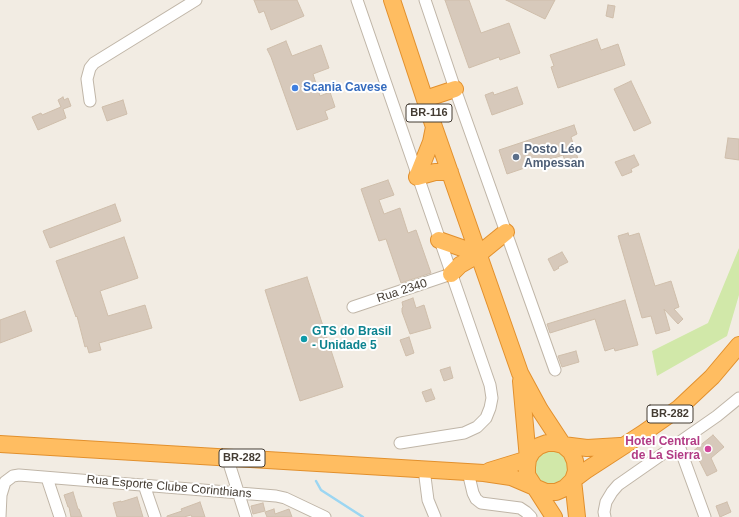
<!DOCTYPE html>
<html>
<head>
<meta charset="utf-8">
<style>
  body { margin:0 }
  canvas { display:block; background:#f2ece3 }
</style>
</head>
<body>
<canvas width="739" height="517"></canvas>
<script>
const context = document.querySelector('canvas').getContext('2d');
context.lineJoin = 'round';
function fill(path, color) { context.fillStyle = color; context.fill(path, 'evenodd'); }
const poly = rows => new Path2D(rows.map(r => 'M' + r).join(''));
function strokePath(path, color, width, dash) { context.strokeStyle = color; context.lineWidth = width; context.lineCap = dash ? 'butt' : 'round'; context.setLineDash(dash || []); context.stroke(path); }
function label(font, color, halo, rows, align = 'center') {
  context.font = font + ' Helvetica,sans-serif'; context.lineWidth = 4; context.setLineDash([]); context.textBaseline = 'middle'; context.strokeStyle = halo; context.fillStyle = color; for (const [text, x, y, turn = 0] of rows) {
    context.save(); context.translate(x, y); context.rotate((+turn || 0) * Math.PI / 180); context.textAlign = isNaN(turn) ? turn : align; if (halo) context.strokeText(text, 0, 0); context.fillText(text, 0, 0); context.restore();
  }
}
const green = poly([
  [739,248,739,295,727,336,657,376,652,351,708,323],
  [553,448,568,457,569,475,554,486,541,483,533,472,536,455]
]);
const stream = poly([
  [316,481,321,490,363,517]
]);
const building = poly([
  [254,0,297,0,304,16,271,30,264,11,259,13,254,0],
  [445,0,469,0,481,33,509,23,520,53,500,60,499,57,469,68,445,0],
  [506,0,555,0,545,19,506,0],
  [608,5,615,6,613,18,606,16,608,5],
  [597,39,601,50,618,44,625,65,558,88,551,67,554,66,550,55,597,39],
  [286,41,292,56,321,45,329,68,313,74,320,96,330,92,335,107,325,111,328,119,297,130,271,57,267,49,286,41],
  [631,81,651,123,634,131,614,89,631,81],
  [517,87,523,104,492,115,485,95,493,92,494,95,517,87],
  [63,97,64,100,68,98,71,106,63,109,66,118,38,130,32,117,41,113,42,115,61,107,58,100,63,97],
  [123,100,127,114,107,121,102,107,123,100],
  [574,125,577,134,571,137,579,162,567,167,563,155,507,174,499,150,574,125],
  [728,138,739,139,739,160,725,158,728,138],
  [634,155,639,165,631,169,632,172,622,176,615,162,634,155],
  [388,180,394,195,379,200,384,214,400,208,408,233,416,230,431,273,401,283,386,239,379,241,361,189,388,180],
  [115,204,121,221,50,248,43,231,115,204],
  [628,233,629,236,639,233,655,286,671,281,679,307,674,309,683,319,678,324,664,309,670,330,656,334,651,316,642,318,618,236,628,233],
  [124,237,138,278,100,291,108,316,145,305,152,328,99,343,101,350,89,353,87,346,85,347,77,316,76,317,56,261,124,237],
  [562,252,568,262,558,267,559,268,554,271,548,259,562,252],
  [307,277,343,387,300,401,265,290,307,277],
  [413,298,416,308,424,305,431,328,410,334,402,312,402,308,403,307,402,302,413,298],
  [625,300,638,345,615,351,614,348,605,351,595,319,550,333,547,324,625,300],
  [25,311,32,331,0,343,0,320,25,311],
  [409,337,414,353,406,356,400,340,409,337],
  [576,351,579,362,562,367,558,356,576,351],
  [450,367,453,378,444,381,440,370,450,367],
  [431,389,435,399,426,402,422,392,431,389],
  [713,435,724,447,711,458,717,471,707,476,700,462,692,452,713,435],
  [73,492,78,509,79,509,82,517,71,517,69,507,68,507,64,495,73,492],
  [137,497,143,517,117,517,113,503,121,501,121,502,137,497],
  [200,502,205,517,192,517,191,515,184,517,167,517,167,516,182,511,181,509,200,502],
  [727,502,731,512,720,517,716,506,727,502],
  [263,503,265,511,253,514,251,506,263,503],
  [274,509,275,514,289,509,292,517,267,517,265,512,274,509]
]);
const minor = poly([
  [357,0,490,385,492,398,490,408,486,418,477,427,464,433,400,443],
  [425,0,455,89,555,370],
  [90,101,87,79,90,68,94,63,196,0],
  [353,307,451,274],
  [678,443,705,517],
  [227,457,246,517],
  [424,469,428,500,435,517],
  [468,472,473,493,476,499,481,503,520,508,526,512,531,517],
  [47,478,60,517],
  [144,485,155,517],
  [0,517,1,495,5,482,13,476,19,475,276,496,285,498,325,517],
  [605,517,604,512,606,502,612,492,618,485,717,416,739,398]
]);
const highway = poly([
  [392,0,434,127,520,373,540,410,563,445,571,452,575,461,576,471,573,480,577,517],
  [425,99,455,89],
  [417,177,431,142,434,127],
  [417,177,435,172,450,172],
  [439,240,479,254],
  [451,274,460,265,479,254,506,232],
  [521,381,528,459,527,467,527,475,554,517],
  [0,444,484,473,511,477,546,492,556,492,565,488,573,480,585,471,642,434,679,408,712,377,739,345],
  [528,459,532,452,539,446,547,443,555,443,563,445,587,448,620,446],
  [489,471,528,459]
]);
const markers = [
  [295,88,4,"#3f7fe0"],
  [516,157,4,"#5c6f8a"],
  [304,339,4,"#0f9aa8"],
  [708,449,4,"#d1479c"]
];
const shields = [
  [429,113,46],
  [670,414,46],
  [242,458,46]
];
const shieldNames = [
  ["BR-116",429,113],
  ["BR-282",670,414],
  ["BR-282",242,458]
];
const shopNames = [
  ["Scania Cavese",303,88]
];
const serviceNames = [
  ["Posto Léo",524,150],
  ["Ampessan",524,164]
];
const streetNames = [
  ["Rua 2340",402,291,-18],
  ["Rua Esporte Clube Corinthians",169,487,5]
];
const cultureNames = [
  ["GTS do Brasil",312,332],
  ["- Unidade 5",312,346]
];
const hotelNames = [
  ["Hotel Central",700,442],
  ["de La Sierra",700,456]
];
fill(green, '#d1e8a9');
strokePath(stream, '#9cd6f2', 2.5);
fill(building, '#d7c9bb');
strokePath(building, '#cfbeab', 1);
strokePath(minor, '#c0b6a8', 13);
strokePath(highway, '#e2902d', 18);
strokePath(minor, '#fff', 11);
strokePath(highway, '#ffbd61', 16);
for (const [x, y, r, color] of markers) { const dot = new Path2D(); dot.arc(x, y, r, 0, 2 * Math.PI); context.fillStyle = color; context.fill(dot); strokePath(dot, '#fff', 1.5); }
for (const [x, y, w] of shields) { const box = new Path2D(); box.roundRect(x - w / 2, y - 9, w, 18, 3); context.fillStyle = '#fff'; context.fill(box); strokePath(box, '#443c33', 1); }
label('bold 11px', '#443c33', null, shieldNames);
label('bold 12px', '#366cbe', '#fff', shopNames, 'left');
label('bold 12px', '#4e5e75', '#fff', serviceNames, 'left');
label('12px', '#443c33', '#fff', streetNames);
label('bold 12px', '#0d838f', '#fff', cultureNames, 'left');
label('bold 12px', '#b23c85', '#fff', hotelNames, 'right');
</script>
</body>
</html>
